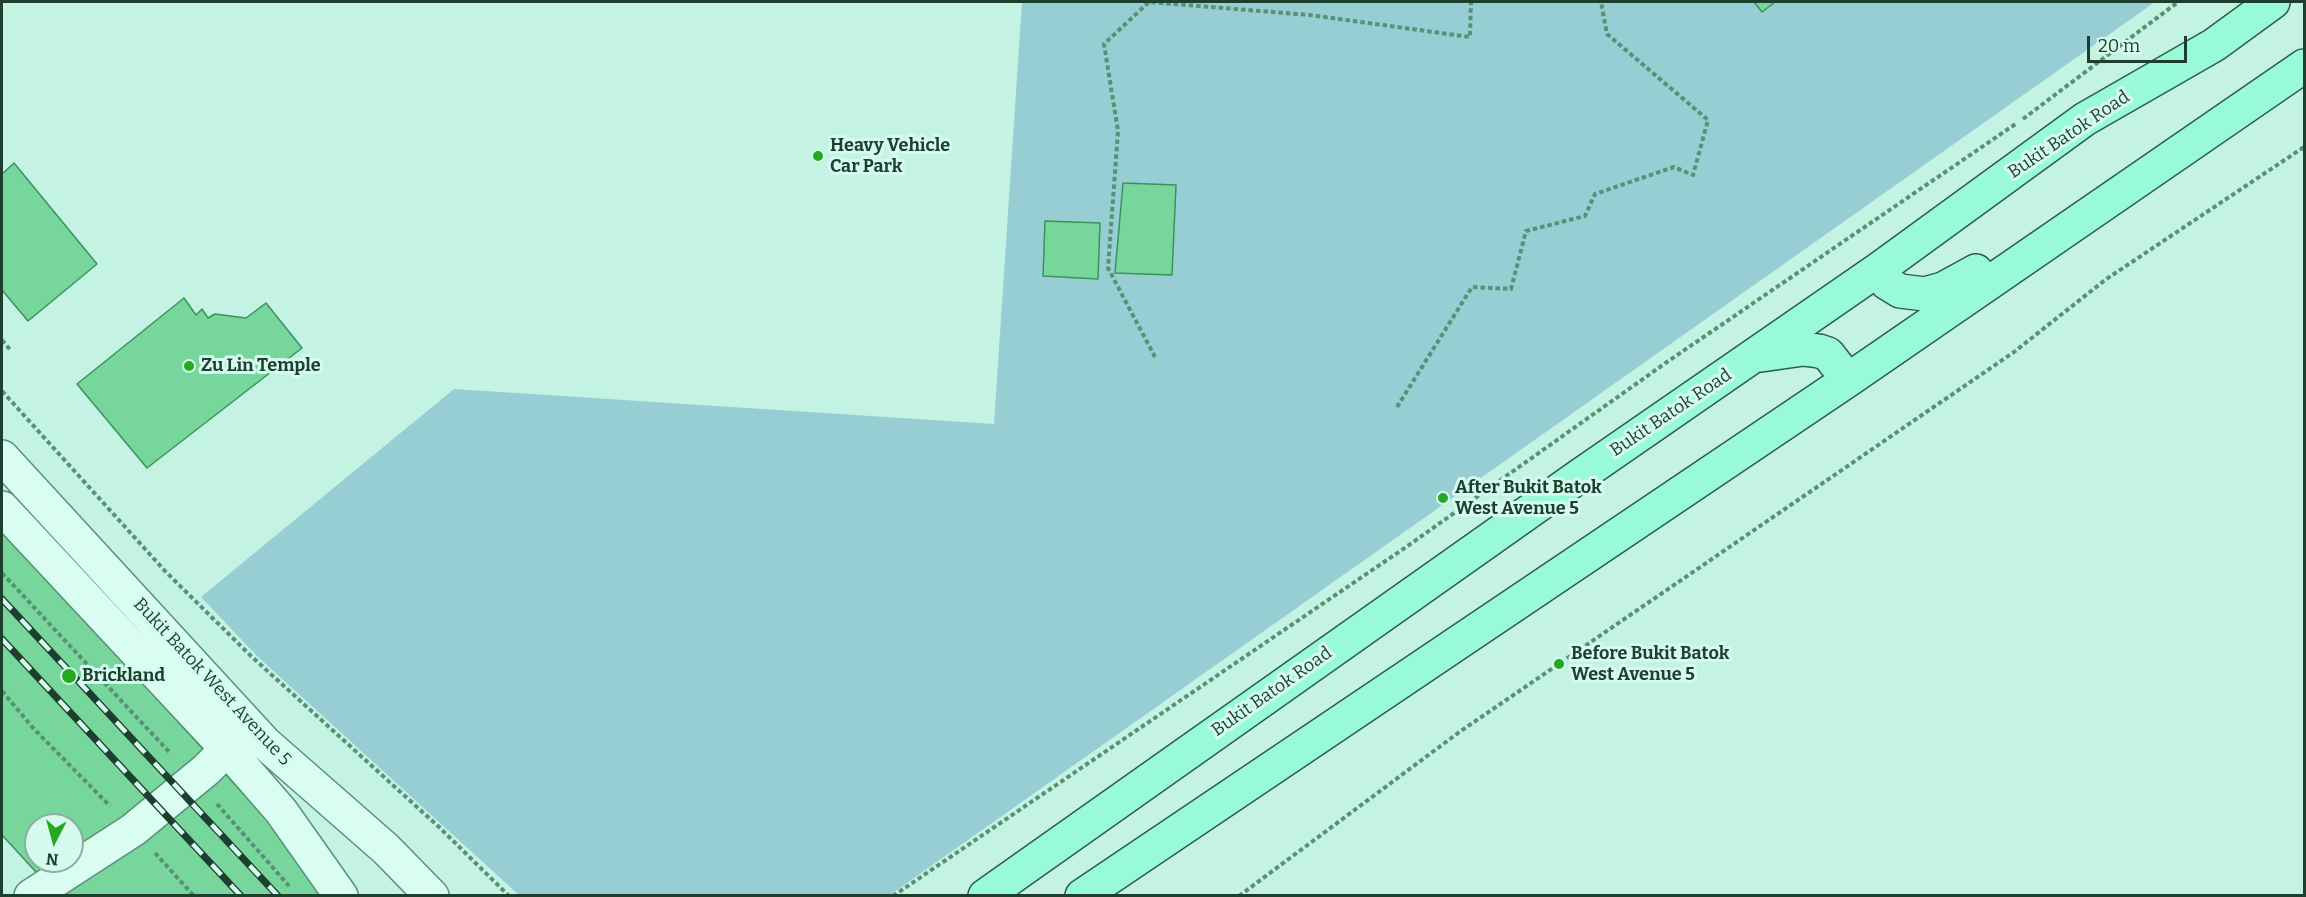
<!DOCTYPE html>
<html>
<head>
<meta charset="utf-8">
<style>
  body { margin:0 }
  #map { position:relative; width:2306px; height:897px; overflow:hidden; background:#c4f3e4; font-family:Bitter,serif }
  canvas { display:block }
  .frame { position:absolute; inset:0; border:3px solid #1d3f2d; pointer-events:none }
  .north { position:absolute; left:24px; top:813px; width:60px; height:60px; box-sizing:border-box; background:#d5faee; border:2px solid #8bafa1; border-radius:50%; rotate:186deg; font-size:16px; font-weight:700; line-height:24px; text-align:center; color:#1d3f2d }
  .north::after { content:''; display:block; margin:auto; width:21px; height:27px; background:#25a820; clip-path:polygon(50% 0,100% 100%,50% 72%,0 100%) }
  .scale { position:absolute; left:2087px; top:36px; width:100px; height:27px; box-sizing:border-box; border:3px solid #1d3f2d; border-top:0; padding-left:8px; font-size:18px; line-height:21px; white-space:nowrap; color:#1d3f2d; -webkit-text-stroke:4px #d5faee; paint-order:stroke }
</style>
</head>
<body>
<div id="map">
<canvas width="2306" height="897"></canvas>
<div class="frame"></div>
<div class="north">N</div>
<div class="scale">20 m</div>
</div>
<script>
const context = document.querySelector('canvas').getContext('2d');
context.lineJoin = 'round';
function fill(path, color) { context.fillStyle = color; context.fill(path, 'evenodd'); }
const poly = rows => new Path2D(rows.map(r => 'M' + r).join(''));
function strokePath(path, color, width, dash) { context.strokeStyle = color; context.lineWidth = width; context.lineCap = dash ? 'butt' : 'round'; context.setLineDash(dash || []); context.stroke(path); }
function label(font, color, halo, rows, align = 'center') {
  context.font = font + ' Bitter,serif'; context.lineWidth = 6; context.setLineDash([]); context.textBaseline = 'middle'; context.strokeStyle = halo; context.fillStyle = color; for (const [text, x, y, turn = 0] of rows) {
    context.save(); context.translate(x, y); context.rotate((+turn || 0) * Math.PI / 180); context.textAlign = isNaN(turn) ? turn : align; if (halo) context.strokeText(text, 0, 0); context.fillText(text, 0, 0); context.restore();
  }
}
const green = poly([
  [1022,2,2155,2,890,895,519,895,257,656,201,597,454,389,994,424]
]);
const building = poly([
  [1754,2,1775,2,1762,12,1754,2],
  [14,163,97,264,28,321,2,290,2,174,14,163],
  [1123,183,1176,185,1172,275,1115,273,1123,183],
  [1045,221,1100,223,1098,279,1043,276,1045,221],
  [184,298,196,315,202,309,208,318,215,314,246,318,266,303,302,348,147,468,77,384,184,298],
  [2,527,336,896,58,896,2,835,2,527],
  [36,825,72,825,72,861,36,861,36,825]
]);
const path = poly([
  [2023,119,2178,2],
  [2,340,11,351],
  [1155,357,1108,268,1118,131,1104,44,1149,2,1310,15,1470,37,1471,2],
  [2,391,165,571,251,656,439,827,509,896],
  [1397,407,1472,287,1511,289,1526,231,1585,216,1595,194,1674,167,1693,175,1708,120,1607,34,1601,2],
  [2,573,171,754],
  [2,691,34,729,110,806],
  [217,804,289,886],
  [155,853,194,896],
  [893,896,1409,545,1667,362,2017,123],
  [1239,896,1458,733,2014,352,2105,280,2304,147]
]);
const minor = poly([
  [2,457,265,743,386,849,432,896],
  [2,508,227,749,281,811,341,896],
  [31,896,133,830,206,770,227,749]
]);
const major = poly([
  [1879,269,1887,283,1900,291,1925,294,1943,289,1976,271],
  [1761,355,1803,349,1819,351,1828,354,1848,380],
  [985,896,1578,477,1879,269,2085,119,2214,45,2273,2],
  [1082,896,1848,380,2304,66]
]);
const rail = poly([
  [2,599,278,896],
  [2,639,241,896]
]);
const markers = [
  [818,156,6,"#25a820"],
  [189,366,6,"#25a820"],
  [1443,498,6,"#25a820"],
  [1559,664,6,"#25a820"],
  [69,676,8,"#25a820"]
];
const streetNames = [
  ["Bukit Batok Road",2069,135,-34],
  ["Bukit Batok Road",1671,413,-34],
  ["Bukit Batok West Avenue 5",212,682,47],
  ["Bukit Batok Road",1272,692,-35]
];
const poiNames = [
  ["Heavy Vehicle",830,146],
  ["Car Park",830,167],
  ["Zu Lin Temple",201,366],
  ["After Bukit Batok",1455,488],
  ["West Avenue 5",1455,509],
  ["Before Bukit Batok",1571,654],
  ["West Avenue 5",1571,675],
  ["Brickland",82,676]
];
fill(green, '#96ced3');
fill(building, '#76d69b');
strokePath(building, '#3a935b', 1.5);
strokePath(minor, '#589175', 36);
strokePath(major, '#2c5e42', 36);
strokePath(path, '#589175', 4, [4.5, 3]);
strokePath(minor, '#d9fdf1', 33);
strokePath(major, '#99fad9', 33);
strokePath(rail, '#1d3f2d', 7);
strokePath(rail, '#d5faee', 4.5, [14]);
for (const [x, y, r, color] of markers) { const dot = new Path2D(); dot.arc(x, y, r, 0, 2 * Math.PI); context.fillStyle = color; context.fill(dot); strokePath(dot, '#d5faee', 2); }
label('18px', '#1d3f2d', '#d5faee', streetNames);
label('bold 18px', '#1d3f2d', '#d5faee', poiNames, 'left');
</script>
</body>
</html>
